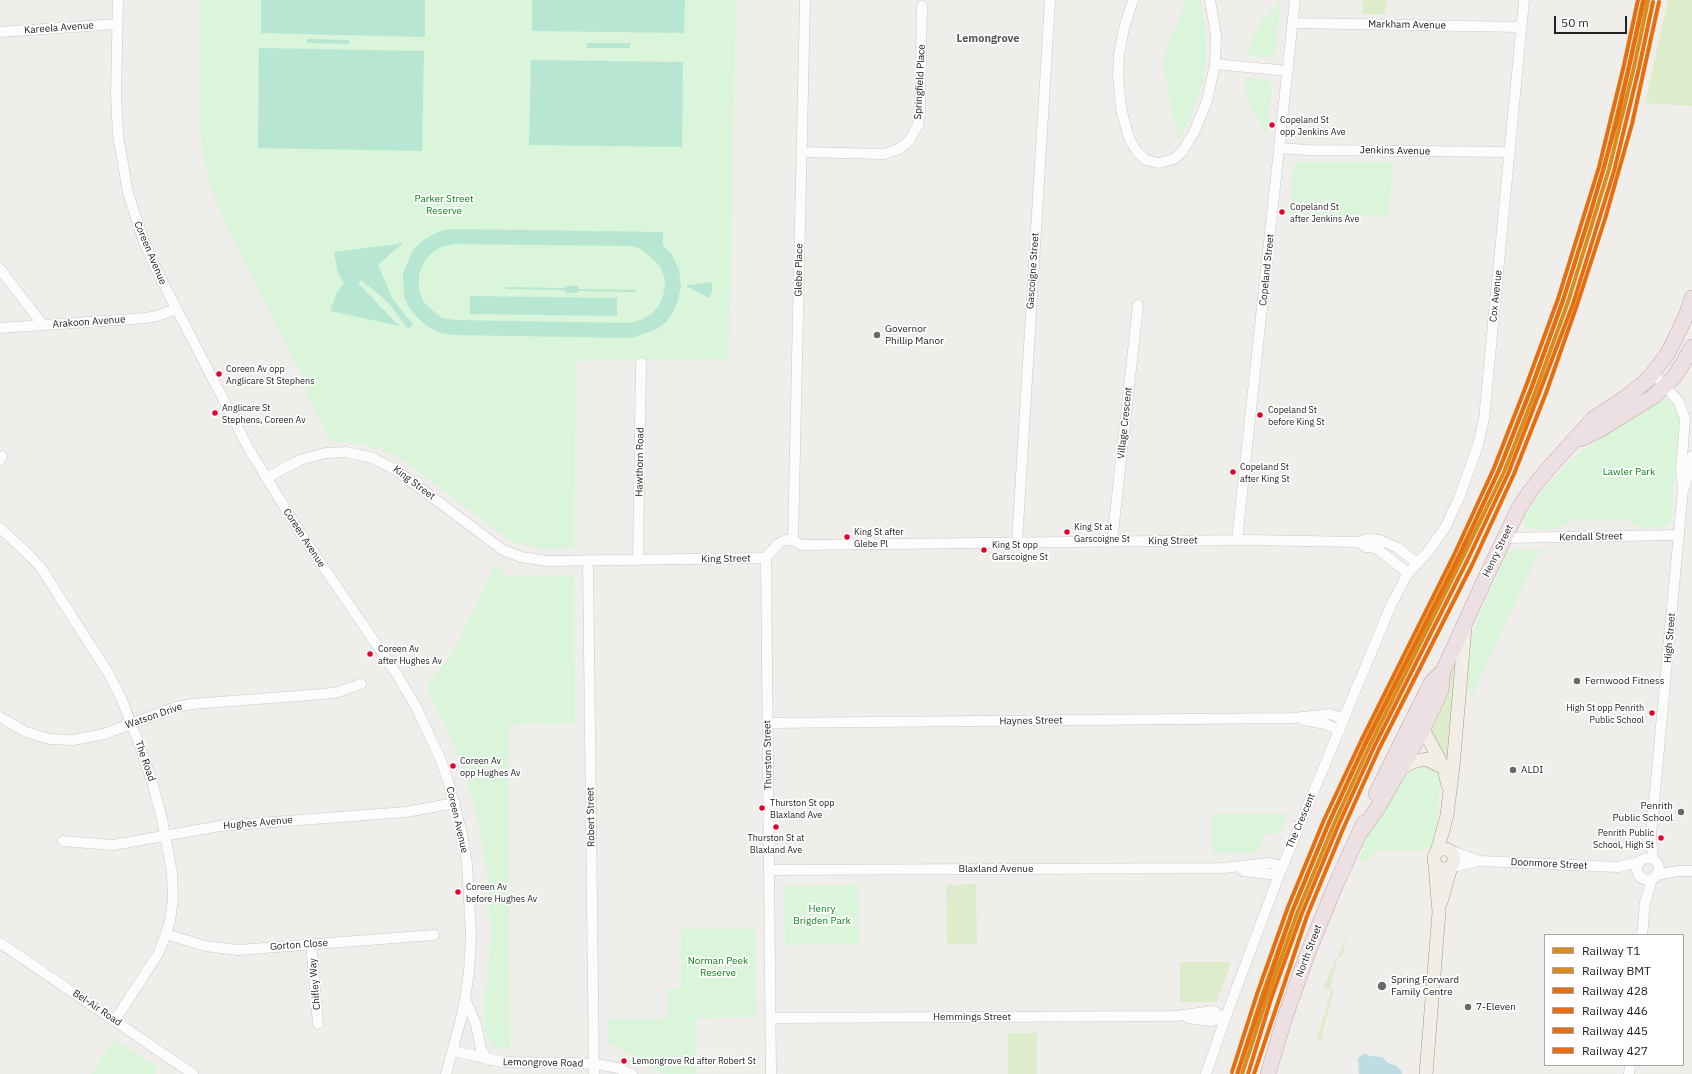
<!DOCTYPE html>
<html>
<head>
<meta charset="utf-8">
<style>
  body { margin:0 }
  #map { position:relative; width:1692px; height:1074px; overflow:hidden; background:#f0eeeb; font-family:"IBM Plex Sans",sans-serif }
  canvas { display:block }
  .legend { position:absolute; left:1544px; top:934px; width:140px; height:132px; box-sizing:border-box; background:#fff; border:1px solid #a7a7a7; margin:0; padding:5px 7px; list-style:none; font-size:12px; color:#222 }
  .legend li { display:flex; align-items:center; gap:8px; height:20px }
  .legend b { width:20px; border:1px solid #a7a7a7 }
  .scale { position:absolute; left:1554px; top:16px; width:73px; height:18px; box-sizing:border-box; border:2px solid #222; border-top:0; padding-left:5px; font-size:12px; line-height:14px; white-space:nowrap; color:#222; -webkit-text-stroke:3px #fff; paint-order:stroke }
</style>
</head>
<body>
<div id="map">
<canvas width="1692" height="1074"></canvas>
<ul class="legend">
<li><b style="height:5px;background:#d98b1d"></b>Railway T1</li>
<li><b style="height:5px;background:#d98b1d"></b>Railway BMT</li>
<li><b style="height:5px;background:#e56e0f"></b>Railway 428</li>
<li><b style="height:5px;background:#e56e0f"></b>Railway 446</li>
<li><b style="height:5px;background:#e56e0f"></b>Railway 445</li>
<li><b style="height:5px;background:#e56e0f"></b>Railway 427</li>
</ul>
<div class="scale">50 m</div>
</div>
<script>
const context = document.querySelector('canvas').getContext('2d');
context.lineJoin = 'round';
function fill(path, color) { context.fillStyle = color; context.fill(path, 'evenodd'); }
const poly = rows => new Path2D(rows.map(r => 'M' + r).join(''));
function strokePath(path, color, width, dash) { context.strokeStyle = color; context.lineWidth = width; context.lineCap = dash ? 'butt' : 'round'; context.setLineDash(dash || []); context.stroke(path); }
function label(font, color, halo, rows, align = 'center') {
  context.font = font + ' "IBM Plex Sans",sans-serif'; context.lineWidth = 3.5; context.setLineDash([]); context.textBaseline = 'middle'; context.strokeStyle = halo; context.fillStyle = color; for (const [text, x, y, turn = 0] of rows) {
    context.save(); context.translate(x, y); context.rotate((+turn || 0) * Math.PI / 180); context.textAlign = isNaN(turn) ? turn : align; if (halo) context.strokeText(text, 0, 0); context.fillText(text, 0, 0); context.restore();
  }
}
const grass = poly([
  [1363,0,1387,0,1385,14,1362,14],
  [1668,0,1692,0,1692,106,1645,103],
  [1454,664,1456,664,1448,762,1428,726],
  [976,884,977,944,947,944,946,885],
  [1346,938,1350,940,1346,940,1342,958,1338,957,1330,988,1334,990,1321,1040,1317,1040,1331,990,1323,988],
  [1180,962,1231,962,1217,1002,1180,1002],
  [1008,1033,1037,1033,1037,1074,1008,1074]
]);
const park = poly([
  [199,0,736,0,729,359,576,361,574,549,544,549,514,542,503,535,406,462,395,455,362,443,331,441,308,397,304,380,224,222,210,185,205,166,199,128],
  [1187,0,1201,0,1206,38,1206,63,1202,85,1191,116,1178,141,1163,65,1165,53],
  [1281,0,1275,53,1269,58,1247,56,1253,37,1263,19],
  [1245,78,1267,80,1272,87,1267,135,1252,110,1246,92],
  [1299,162,1394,162,1388,216,1289,217,1293,169,1296,163],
  [1662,399,1668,400,1674,403,1679,413,1680,424,1671,520,1668,525,1662,527,1640,528,1626,519,1570,520,1557,529,1529,529,1526,527,1524,524,1523,518,1536,499,1573,458,1606,433],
  [1513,550,1546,550,1537,556,1472,696,1468,691,1468,672,1466,665,1467,651,1480,614,1507,552],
  [496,564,506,576,574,576,575,723,508,724,510,1049,494,1048,486,1038,484,1008,491,934,487,872,483,848,474,806,461,762,450,735,426,687,455,649],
  [1428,765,1437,771,1440,782,1435,844,1432,848,1423,850,1379,850,1371,856,1368,863,1359,859,1364,849,1359,847,1367,832,1409,771,1414,767],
  [1212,814,1288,814,1280,833,1265,834,1257,853,1212,853],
  [858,885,859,944,785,945,784,886],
  [681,929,755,929,756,1017,696,1018,697,1074,663,1074,608,1042,607,1019,667,1019,667,989,681,988],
  [115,1039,157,1068,154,1074,91,1074]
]);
const pitch = poly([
  [261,0,425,0,425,37,261,33],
  [532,0,685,0,684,33,532,31],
  [307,39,349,40,349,44,307,43],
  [587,43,630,43,630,48,587,48],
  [259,48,424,51,422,151,258,148],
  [531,60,683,62,682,147,529,145],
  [454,229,663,232,663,245,672,255,679,270,681,286,678,300,673,312,667,321,657,329,632,338,454,335,441,333,430,328,420,320,410,309,404,297,403,273,413,250,420,243,430,236,443,230],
  [454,244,632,246,643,250,660,266,664,276,665,286,663,296,659,305,653,313,643,319,631,323,454,320,442,318,432,310,423,301,419,290,419,274,425,260,434,251,444,246],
  [401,243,402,246,399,246,378,265,392,298,413,325,408,329,388,302,361,280,358,283,396,323,399,324,399,326,330,311,337,292,344,283,338,273,334,252,398,244],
  [712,282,712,291,709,298,686,286,688,284,689,285],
  [565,286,578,286,578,289,636,290,636,292,578,291,578,293,565,293,565,290,506,289,506,287,565,288],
  [470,296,617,298,617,316,470,314]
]);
const water = poly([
  [1365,1053,1369,1056,1382,1057,1388,1063,1397,1066,1402,1072,1402,1074,1359,1074,1358,1058]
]);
const minor = poly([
  [118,0,116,95,118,135,128,193,144,242,159,275,249,449,301,534,396,673,416,707,440,758,448,781,462,834,467,864,471,934,469,972,465,999,461,1019,446,1074],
  [1133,0,1124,28,1119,54,1118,75,1121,108,1128,135,1136,151,1146,160,1159,163,1174,159,1182,152,1194,132,1207,101,1215,64,1216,35,1210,0],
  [1293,23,1521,27],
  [0,32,117,24],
  [1215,64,1288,71],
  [1280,148,1307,150,1510,152],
  [802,152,884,154,899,149,909,141,918,125,920,112,922,6],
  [0,269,43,325],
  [0,328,146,318,157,316,176,309],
  [0,460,2,456],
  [266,478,300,460,326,453,346,452,373,458,396,470,503,550,521,557,547,561,759,558,766,557,779,543,786,540,793,540,801,545,1250,540,1358,542,1367,539,1380,540,1398,548,1417,563],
  [1684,488,1690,471,1692,456],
  [0,528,31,557,41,568,107,671,121,698,140,746,153,785,162,819,172,873,173,899,170,921,166,934,158,954,115,1020],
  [1504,538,1679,535],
  [793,540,805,0],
  [1237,540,1295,0],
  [1112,542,1138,305],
  [1358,542,1366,547,1376,548,1408,573],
  [1017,543,1050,0],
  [766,557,771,1074],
  [588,560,594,1074],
  [638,560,641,363],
  [0,717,26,732,39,736,50,739,73,740,104,734,176,707,192,704,324,694,338,692,361,684],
  [1304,720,1325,724,1340,730],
  [767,723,1294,718,1330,714,1344,719],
  [63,841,113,845,220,826,406,812,455,803],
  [1451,851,1480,861,1618,867,1640,862],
  '1637 869a11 11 0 1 1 22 0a11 11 0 1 1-22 0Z',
  [1653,859,1651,835,1683,489,1681,470,1685,419,1679,402,1653,373],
  [1451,867,1478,861],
  [769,870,1223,868,1269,863,1282,866],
  [1243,871,1279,875],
  [1656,875,1678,871,1692,871],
  [166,934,205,946,238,950,434,935],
  [1642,935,1645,903,1652,879],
  [0,943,193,1074],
  [311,944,318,1024],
  [465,999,476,1024,481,1049,488,1060],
  [770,1018,1175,1016,1214,1011,1225,1019],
  [1188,1018,1210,1021,1225,1019],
  [453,1051,503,1062,578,1063,603,1065,618,1068,632,1074],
  [1206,1074,1225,1019,1279,875,1391,605,1408,573,1427,553,1445,528,1459,498,1478,445,1484,419,1524,0],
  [1629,1074,1630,1065]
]);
const major = poly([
  [1421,720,1423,729,1444,768,1448,786],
  [1402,767,1413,762,1426,759,1444,768],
  '1434 859a10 10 0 1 1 20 0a10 10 0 1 1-20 0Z',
  [1437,852,1447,815,1453,767,1465,627],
  [1441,902,1451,867],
  [1426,1074,1439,912,1435,865]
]);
const highway = poly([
  [1580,439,1601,429,1654,396,1674,377,1682,365,1692,347],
  [1376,794,1431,683,1443,671],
  [1360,833,1377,809,1423,729,1441,690,1443,671,1486,577,1519,508,1531,490,1548,469,1593,419,1625,398,1644,383,1653,373,1668,353,1675,339,1686,316,1692,298],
  [1268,1074,1285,1017,1307,955,1336,884,1364,823]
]);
const rail1 = poly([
  [1237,1074,1262,996,1293,909,1329,822,1365,743,1458,557,1499,470,1531,388,1563,301,1604,168,1629,66,1643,0]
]);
const rail2 = poly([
  [1242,1074,1267,998,1298,911,1334,824,1370,745,1462,559,1504,472,1536,390,1568,302,1609,169,1634,67,1648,1]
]);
const rail3 = poly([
  [1232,1072,1257,994,1288,907,1324,820,1361,741,1454,555,1494,468,1526,386,1558,299,1599,167,1624,65,1638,0]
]);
const rail4 = poly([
  [1248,1074,1271,999,1302,913,1338,826,1374,747,1467,561,1508,474,1540,391,1573,304,1614,171,1639,68,1653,2]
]);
const rail5 = poly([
  [1238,1072,1293,910,1329,823,1366,743,1459,557,1500,468,1532,387,1563,300,1590,215,1617,121,1644,0]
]);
const rail6 = poly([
  [1254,1074,1307,916,1343,829,1379,749,1473,563,1514,474,1546,393,1577,305,1605,219,1632,124,1659,2]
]);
const markers = [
  [1272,125,3.5,"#e4002b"],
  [1282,212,3.5,"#e4002b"],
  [877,335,4,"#6a6968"],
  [219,374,3.5,"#e4002b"],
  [215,413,3.5,"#e4002b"],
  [1260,415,3.5,"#e4002b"],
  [1233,472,3.5,"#e4002b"],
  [1067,532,3.5,"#e4002b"],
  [847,537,3.5,"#e4002b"],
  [984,550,3.5,"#e4002b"],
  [370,654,3.5,"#e4002b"],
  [1577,681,4,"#6a6968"],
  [1652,713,3.5,"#e4002b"],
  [453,766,3.5,"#e4002b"],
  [1513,770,4,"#6a6968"],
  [762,808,3.5,"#e4002b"],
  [1681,812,4,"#6a6968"],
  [776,827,3.5,"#e4002b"],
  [1661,838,3.5,"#e4002b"],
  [458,892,3.5,"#e4002b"],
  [1382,986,5,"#6a6968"],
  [1468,1007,4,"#6a6968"],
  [624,1061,3.5,"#e4002b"]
];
const busNames = [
  ["Copeland St",1280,120],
  ["opp Jenkins Ave",1280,132],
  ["Copeland St",1290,207],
  ["after Jenkins Ave",1290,219],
  ["Coreen Av opp",226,369],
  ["Anglicare St Stephens",226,381],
  ["Anglicare St",222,408],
  ["Stephens, Coreen Av",222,420],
  ["Copeland St",1268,410],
  ["before King St",1268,422],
  ["Copeland St",1240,467],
  ["after King St",1240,479],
  ["King St at",1074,527],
  ["Garscoigne St",1074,539],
  ["King St after",854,532],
  ["Glebe Pl",854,544],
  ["King St opp",992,545],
  ["Garscoigne St",992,557],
  ["Coreen Av",378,649],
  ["after Hughes Av",378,661],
  ["High St opp Penrith",1644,708,"right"],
  ["Public School",1644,720,"right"],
  ["Coreen Av",460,761],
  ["opp Hughes Av",460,773],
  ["Thurston St opp",770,803],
  ["Blaxland Ave",770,815],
  ["Penrith Public",1654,833,"right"],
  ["School, High St",1654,845,"right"],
  ["Thurston St at",776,838,"center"],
  ["Blaxland Ave",776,850,"center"],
  ["Coreen Av",466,887],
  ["before Hughes Av",466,899],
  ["Lemongrove Rd after Robert St",632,1061]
];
const streetNames = [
  ["Markham Avenue",1407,25,1],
  ["Kareela Avenue",59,28,-4],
  ["Springfield Place",920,82,-87],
  ["Jenkins Avenue",1395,151,1],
  ["Coreen Avenue",150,253,67],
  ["Glebe Place",799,270,-89],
  ["Copeland Street",1267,270,-84],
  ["Gascoigne Street",1033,271,-86],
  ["Cox Avenue",1496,296,-84],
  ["Arakoon Avenue",89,322,-4],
  ["Village Crescent",1125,423,-84],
  ["Hawthorn Road",640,462,-89],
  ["King Street",414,483,37],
  ["Kendall Street",1591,537,-1],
  ["Coreen Avenue",304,538,57],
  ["King Street",1173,541,-1],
  ["Henry Street",1498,551,-64],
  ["King Street",726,559,-1],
  ["High Street",1670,638,-85],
  ["Watson Drive",154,716,-19],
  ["Haynes Street",1031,721,-1],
  ["Thurston Street",768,755,-91],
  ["The Road",145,761,71],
  ["Robert Street",591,817,-91],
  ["Coreen Avenue",457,820,77],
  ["The Crescent",1301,821,-67],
  ["Hughes Avenue",258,823,-5],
  ["Doonmore Street",1549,864,3],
  ["Blaxland Avenue",996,869],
  ["Gorton Close",299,945,-4],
  ["North Street",1309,951,-69],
  ["Chifley Way",315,984,-95],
  ["Bel-Air Road",97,1008,34],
  ["Hemmings Street",972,1017],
  ["Lemongrove Road",543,1063,1]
];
const parkNames = [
  ["Parker Street",444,199],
  ["Reserve",444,211],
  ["Lawler Park",1629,472],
  ["Henry",822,909],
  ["Brigden Park",822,921],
  ["Norman Peek",718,961],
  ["Reserve",718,973]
];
const poiNames = [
  ["Governor",885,329],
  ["Phillip Manor",885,341],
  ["Fernwood Fitness",1585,681],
  ["ALDI",1521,770],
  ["Penrith",1673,806,"right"],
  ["Public School",1673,818,"right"],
  ["Spring Forward",1391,980],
  ["Family Centre",1391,992],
  ["7-Eleven",1476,1007]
];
const neighbourhoodNames = [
  ["Lemongrove",988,39]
];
fill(grass, '#ddeccb');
fill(park, '#daf5da');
fill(pitch, '#b7e6d2');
fill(water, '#bfdbe3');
strokePath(minor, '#c9c8c7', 11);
strokePath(major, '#a79c86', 14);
strokePath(highway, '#c5a2ac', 16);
strokePath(minor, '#fdfcfc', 10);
strokePath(major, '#f3ede7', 13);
strokePath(highway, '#ece0e2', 15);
strokePath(rail1, '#d98b1d', 4);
strokePath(rail2, '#d98b1d', 4);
strokePath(rail3, '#e56e0f', 4);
strokePath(rail4, '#e56e0f', 4);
strokePath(rail5, '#e56e0f', 4);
strokePath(rail6, '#e56e0f', 4);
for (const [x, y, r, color] of markers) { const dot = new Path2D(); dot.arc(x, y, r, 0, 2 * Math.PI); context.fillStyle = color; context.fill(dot); strokePath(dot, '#fff', 1.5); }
label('9px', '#222', '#fff', busNames, 'left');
label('10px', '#222', '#fff', streetNames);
label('10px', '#0c8416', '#fff', parkNames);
label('10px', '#222', '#fff', poiNames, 'left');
label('bold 11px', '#555', '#fff', neighbourhoodNames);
</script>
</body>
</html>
